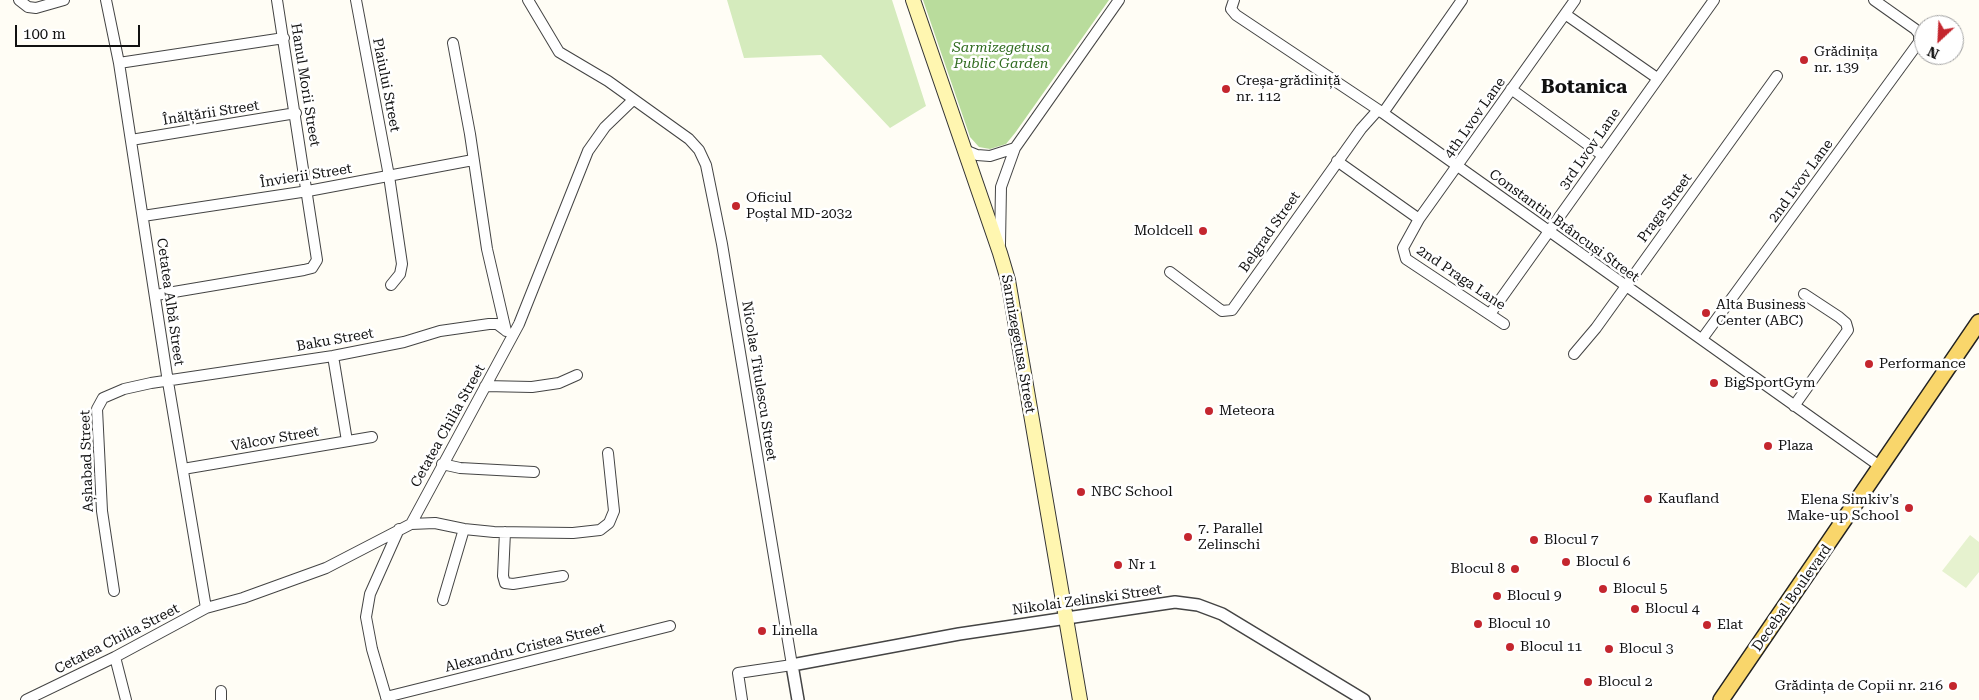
<!DOCTYPE html>
<html>
<head>
<meta charset="utf-8">
<style>
  body { margin:0 }
  #map { position:relative; width:1979px; height:700px; overflow:hidden; background:#fffdf5; font-family:"Roboto Serif",serif }
  canvas { display:block }
  .north { position:absolute; left:1914px; top:15px; width:50px; height:50px; box-sizing:border-box; background:#fff; border:1px solid #a0a0a0; border-radius:50%; rotate:205deg; font-size:14px; font-weight:700; line-height:20px; text-align:center; color:#111 }
  .north::after { content:''; display:block; margin:auto; width:18px; height:22px; background:#c4262e; clip-path:polygon(50% 0,100% 100%,50% 72%,0 100%) }
  .scale { position:absolute; left:15px; top:25px; width:125px; height:22px; box-sizing:border-box; border:2px solid #111; border-top:0; padding-left:6px; font-size:15px; line-height:18px; white-space:nowrap; color:#111; -webkit-text-stroke:4px #fff; paint-order:stroke }
</style>
</head>
<body>
<div id="map">
<canvas width="1979" height="700"></canvas>
<div class="north">N</div>
<div class="scale">100 m</div>
</div>
<script>
const context = document.querySelector('canvas').getContext('2d');
context.lineJoin = 'round';
function fill(path, color) { context.fillStyle = color; context.fill(path, 'evenodd'); }
const poly = rows => new Path2D(rows.map(r => 'M' + r).join(''));
function strokePath(path, color, width, dash) { context.strokeStyle = color; context.lineWidth = width; context.lineCap = dash ? 'butt' : 'round'; context.setLineDash(dash || []); context.stroke(path); }
function label(font, color, halo, rows, align = 'center') {
  context.font = font + ' "Roboto Serif",serif'; context.lineWidth = 5; context.setLineDash([]); context.textBaseline = 'middle'; context.strokeStyle = halo; context.fillStyle = color; for (const [text, x, y, turn = 0] of rows) {
    context.save(); context.translate(x, y); context.rotate((+turn || 0) * Math.PI / 180); context.textAlign = isNaN(turn) ? turn : align; if (halo) context.strokeText(text, 0, 0); context.fillText(text, 0, 0); context.restore();
  }
}
const green = poly([
  [727,0,892,0,926,106,890,128,821,55,744,58]
]);
const forest = poly([
  [923,0,1109,0,1015,133,1006,144,990,149,979,147,970,137]
]);
const pitch = poly([
  [1970,535,1979,542,1979,572,1966,588,1942,571]
]);
const minor = poly([
  [19,0,28,7,36,8,64,0],
  [106,0,119,63,168,382,206,608],
  [356,0,389,176,402,264,400,274,391,285],
  [528,0,559,52,608,81,689,139,699,150,706,165,722,244,792,665,738,673,742,700],
  [1234,0,1231,9,1236,15,1383,113,1881,467],
  [1565,14,1657,78],
  [453,43,470,134,487,249,506,331],
  [119,63,284,38],
  [1511,89,1602,155],
  [1383,113,1462,0],
  [131,140,296,113],
  [965,150,977,155,990,156,1015,148],
  [1337,161,1419,219],
  [143,216,308,191,473,160],
  [1000,244,1001,187,1015,148,1119,0],
  [1170,272,1222,311,1232,310,1361,129,1378,110],
  [156,295,304,270,312,268,317,260,277,0],
  [1490,314,1714,0],
  [1504,324,1406,259,1403,248,1419,219,1575,0],
  [1702,339,1919,42,1919,34,1915,29,1874,0],
  [1574,354,1596,328,1777,76],
  [333,356,347,441],
  [485,386,532,387,559,383,577,375],
  [1794,406,1848,330,1846,323,1839,317,1804,294],
  [442,464,460,468,534,472],
  [183,469,372,437],
  [411,524,435,523,464,529,494,532,573,533,600,530,609,523,614,511,608,453],
  [505,532,503,576,505,583,513,584,563,576],
  [114,591,102,511,97,409,103,398,124,389,151,383,333,356,404,342,440,331,489,324,497,324,505,330],
  [443,600,464,529],
  [115,657,126,700],
  [221,691,221,700],
  [386,697,670,626],
  [26,700,115,657,206,608,243,598,326,568,411,524,519,324,588,151,605,127,633,100],
  [387,700,372,649,366,617,370,594,399,529]
]);
const tertiary = poly([
  [798,700,792,665,959,634,1175,602,1198,605,1222,614,1364,700]
]);
const secondary = poly([
  [913,0,1000,253,1008,280,1080,700]
]);
const primary = poly([
  [1721,700,1979,322]
]);
const markers = [
  [1804,60,5,"#c4262e"],
  [1226,89,5,"#c4262e"],
  [736,206,5,"#c4262e"],
  [1203,231,5,"#c4262e"],
  [1706,313,5,"#c4262e"],
  [1869,364,5,"#c4262e"],
  [1714,383,5,"#c4262e"],
  [1209,411,5,"#c4262e"],
  [1768,446,5,"#c4262e"],
  [1081,492,5,"#c4262e"],
  [1648,499,5,"#c4262e"],
  [1909,508,5,"#c4262e"],
  [1188,537,5,"#c4262e"],
  [1534,540,5,"#c4262e"],
  [1566,562,5,"#c4262e"],
  [1118,565,5,"#c4262e"],
  [1515,569,5,"#c4262e"],
  [1603,589,5,"#c4262e"],
  [1497,596,5,"#c4262e"],
  [1635,609,5,"#c4262e"],
  [1478,624,5,"#c4262e"],
  [1707,625,5,"#c4262e"],
  [762,631,5,"#c4262e"],
  [1510,647,5,"#c4262e"],
  [1609,649,5,"#c4262e"],
  [1588,682,5,"#c4262e"],
  [1953,686,5,"#c4262e"]
];
const parkNames = [
  ["Sarmizegetusa",1001,48],
  ["Public Garden",1001,64]
];
const poiNames = [
  ["Grădinița",1814,52],
  ["nr. 139",1814,68],
  ["Creșa-grădiniță",1236,81],
  ["nr. 112",1236,97],
  ["Oficiul",746,198],
  ["Poștal MD-2032",746,214],
  ["Moldcell",1193,231,"right"],
  ["Alta Business",1716,305],
  ["Center (ABC)",1716,321],
  ["Performance",1879,364],
  ["BigSportGym",1724,383],
  ["Meteora",1219,411],
  ["Plaza",1778,446],
  ["NBC School",1091,492],
  ["Kaufland",1658,499],
  ["Elena Simkiv's",1899,500,"right"],
  ["Make-up School",1899,516,"right"],
  ["7. Parallel",1198,529],
  ["Zelinschi",1198,545],
  ["Blocul 7",1544,540],
  ["Blocul 6",1576,562],
  ["Nr 1",1128,565],
  ["Blocul 8",1505,569,"right"],
  ["Blocul 5",1613,589],
  ["Blocul 9",1507,596],
  ["Blocul 4",1645,609],
  ["Blocul 10",1488,624],
  ["Elat",1717,625],
  ["Linella",772,631],
  ["Blocul 11",1520,647],
  ["Blocul 3",1619,649],
  ["Blocul 2",1598,682],
  ["Grădința de Copii nr. 216",1943,686,"right"]
];
const streetNames = [
  ["Hanul Morii Street",305,85,81],
  ["Plaiului Street",386,85,79],
  ["Înălțării Street",211,113,-9],
  ["4th Lvov Lane",1475,118,-55],
  ["3rd Lvov Lane",1590,149,-55],
  ["Învierii Street",306,176,-9],
  ["2nd Lvov Lane",1801,181,-54],
  ["Praga Street",1665,208,-54],
  ["Constantin Brâncuși Street",1564,226,36],
  ["Belgrad Street",1270,232,-55],
  ["2nd Praga Lane",1461,278,34],
  ["Cetatea Albă Street",170,302,82],
  ["Baku Street",335,340,-10],
  ["Sarmizegetusa Street",1018,344,80],
  ["Nicolae Titulescu Street",759,381,81],
  ["Cetatea Chilia Street",448,426,-61],
  ["Vâlcov Street",275,439,-10],
  ["Așhabad Street",87,461,-92],
  ["Decebal Boulevard",1792,598,-55],
  ["Nikolai Zelinski Street",1087,600,-8],
  ["Cetatea Chilia Street",117,639,-27],
  ["Alexandru Cristea Street",525,648,-14]
];
const districtNames = [
  ["Botanica",1584,87]
];
fill(green, '#d5ebbd');
fill(forest, '#b9dc9c');
fill(pitch, '#e6f2cf');
strokePath(minor, '#444', 12);
strokePath(tertiary, '#444', 14);
strokePath(secondary, '#333', 16);
strokePath(primary, '#222', 18);
strokePath(minor, '#fff', 10);
strokePath(tertiary, '#fff', 11);
strokePath(secondary, '#fff6b0', 14);
strokePath(primary, '#f9d66b', 15);
for (const [x, y, r, color] of markers) { const dot = new Path2D(); dot.arc(x, y, r, 0, 2 * Math.PI); context.fillStyle = color; context.fill(dot); strokePath(dot, '#fff', 2); }
label('italic 14px', '#2f6b1f', '#fff', parkNames);
label('14px', '#111', '#fff', poiNames, 'left');
label('14px', '#111', '#fff', streetNames);
label('bold 19px', '#111', '#fff', districtNames);
</script>
</body>
</html>
